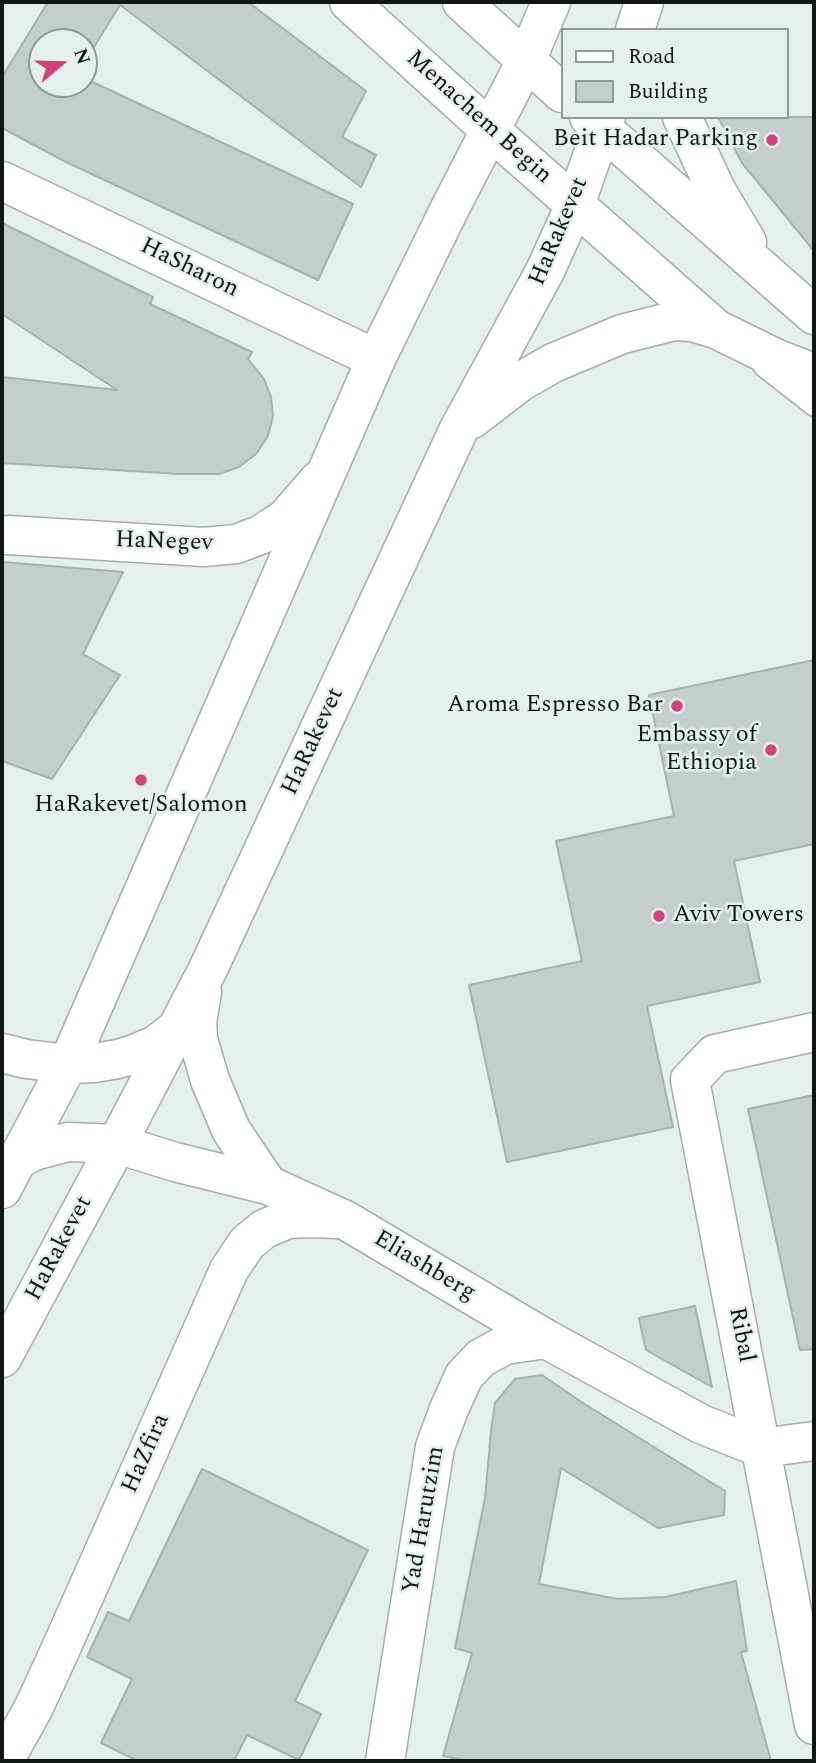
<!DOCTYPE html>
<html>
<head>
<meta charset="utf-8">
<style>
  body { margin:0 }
  #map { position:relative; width:816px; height:1763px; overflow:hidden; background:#e7efed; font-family:Spectral,serif }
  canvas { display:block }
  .frame { position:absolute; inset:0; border:4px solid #131616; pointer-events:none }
  .legend { position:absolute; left:561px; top:28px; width:228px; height:91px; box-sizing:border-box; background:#e7efed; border:2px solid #929897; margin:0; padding:9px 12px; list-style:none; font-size:21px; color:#131616 }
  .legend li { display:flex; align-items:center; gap:14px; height:35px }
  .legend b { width:35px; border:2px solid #929897 }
  .north { position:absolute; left:28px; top:28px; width:70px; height:70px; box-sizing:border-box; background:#e7efed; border:2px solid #929897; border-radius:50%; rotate:71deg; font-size:19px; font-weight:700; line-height:28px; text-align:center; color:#131616 }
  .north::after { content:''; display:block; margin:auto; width:24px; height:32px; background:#cf4379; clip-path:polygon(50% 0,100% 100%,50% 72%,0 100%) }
</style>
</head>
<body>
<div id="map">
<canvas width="816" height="1763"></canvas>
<div class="frame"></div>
<ul class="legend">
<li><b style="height:9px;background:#fff"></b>Road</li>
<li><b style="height:19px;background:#c5cecc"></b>Building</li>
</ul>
<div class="north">N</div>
</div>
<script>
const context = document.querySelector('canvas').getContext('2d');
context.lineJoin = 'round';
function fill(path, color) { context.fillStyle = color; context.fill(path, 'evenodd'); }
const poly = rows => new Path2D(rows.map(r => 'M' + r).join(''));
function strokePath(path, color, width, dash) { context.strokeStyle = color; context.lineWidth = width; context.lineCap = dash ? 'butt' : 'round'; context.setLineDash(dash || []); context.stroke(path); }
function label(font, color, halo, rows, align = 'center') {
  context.font = font + ' Spectral,serif'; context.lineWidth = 5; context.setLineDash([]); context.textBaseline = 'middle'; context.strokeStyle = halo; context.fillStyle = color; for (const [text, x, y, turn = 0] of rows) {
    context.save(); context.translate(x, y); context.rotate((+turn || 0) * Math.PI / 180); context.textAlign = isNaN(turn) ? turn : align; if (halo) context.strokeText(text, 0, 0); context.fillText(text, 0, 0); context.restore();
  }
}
const building = poly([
  [48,2,248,2,366,91,342,137,376,155,361,187,120,5,84,63,84,42,42,42,42,84,84,84,84,78,353,204,318,280,66,162,2,128,2,77,48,2],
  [718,117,814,117,814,251,742,163,718,117],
  [2,223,153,297,150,304,252,352,248,359,264,379,271,397,273,416,268,436,256,454,239,467,219,474,179,474,2,463,2,377,117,390,2,314,2,223],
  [2,562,123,572,83,654,120,675,52,779,2,761,2,562],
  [814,660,814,844,734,861,760,982,647,1006,673,1127,507,1162,469,985,582,961,556,841,674,816,649,695,814,660],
  [814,1095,814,1349,800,1350,748,1109,814,1095],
  [695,1306,712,1387,646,1350,639,1318,695,1306],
  [542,1375,583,1403,725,1491,724,1515,658,1528,561,1468,539,1584,618,1599,665,1597,736,1581,747,1651,741,1652,771,1761,467,1761,443,1756,472,1653,455,1648,485,1498,491,1431,495,1403,515,1379,542,1375],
  [202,1469,368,1550,295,1701,321,1714,299,1760,247,1735,234,1761,138,1761,101,1743,132,1679,87,1657,108,1612,129,1621,202,1469]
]);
const lane = poly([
  [764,366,814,405]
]);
const street = poly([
  [2,181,376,359],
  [8,535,204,547,236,544,260,535,285,519,319,480],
  [814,1032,715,1054,690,1080,814,1725],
  [17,1160,34,1151,68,1142,117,1144,175,1162,268,1185,345,1220,546,1339,701,1424,761,1448,814,1441],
  [4,1761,34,1707,62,1646,229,1270,247,1243,264,1229,288,1219,312,1218,336,1219],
  [385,1761,435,1447,449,1409,464,1376,481,1358,505,1345,546,1339]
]);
const secondary = poly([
  [349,2,489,129,716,329,777,359,814,373],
  [462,2,562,93],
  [635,30,644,2],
  [589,117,814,315],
  [682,117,716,190,747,242],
  [472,419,520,382,553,363,622,334,674,321,692,322,716,329],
  [202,992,197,1023,198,1039,210,1080,231,1130,268,1185],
  [2,1053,26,1059,68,1064,94,1063,118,1059,137,1053,156,1045,175,1030],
  [2,1189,68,1064,376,359,450,208,526,61,551,2],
  [2,1358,117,1144,208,969,459,429,545,271,575,205,606,117]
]);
const markers = [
  [772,140,7,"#cf4379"],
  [677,706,7,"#cf4379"],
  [771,750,7,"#cf4379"],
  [141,780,7,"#cf4379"],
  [659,916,7,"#cf4379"]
];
const streetNames = [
  ["Menachem Begin",478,118,42],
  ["HaRakevet",560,232,-67],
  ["HaSharon",189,269,26],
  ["HaNegev",164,543,2],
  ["HaRakevet",314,742,-65],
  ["HaRakevet",60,1249,-62],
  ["Eliashberg",424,1267,31],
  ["Ribal",740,1335,79],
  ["HaZfira",147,1454,-66],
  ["Yad Harutzim",425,1520,-80]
];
const poiNames = [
  ["Beit Hadar Parking",758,140],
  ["Aroma Espresso Bar",663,706],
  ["Embassy of",757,736],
  ["Ethiopia",757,764],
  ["HaRakevet/Salomon",141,806,"center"],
  ["Aviv Towers",673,916,"left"]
];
fill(building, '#c5cecc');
strokePath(building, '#a8b1af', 2);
strokePath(lane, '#a5adab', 24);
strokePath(street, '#a5adab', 41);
strokePath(secondary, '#a5adab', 41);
strokePath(lane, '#fff', 21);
strokePath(street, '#fff', 38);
strokePath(secondary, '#fff', 38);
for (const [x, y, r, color] of markers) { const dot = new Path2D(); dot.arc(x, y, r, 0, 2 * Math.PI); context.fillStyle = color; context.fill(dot); strokePath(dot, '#e7efed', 2.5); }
label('24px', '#131616', '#e7efed', streetNames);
label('24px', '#131616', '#e7efed', poiNames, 'right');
</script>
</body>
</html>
